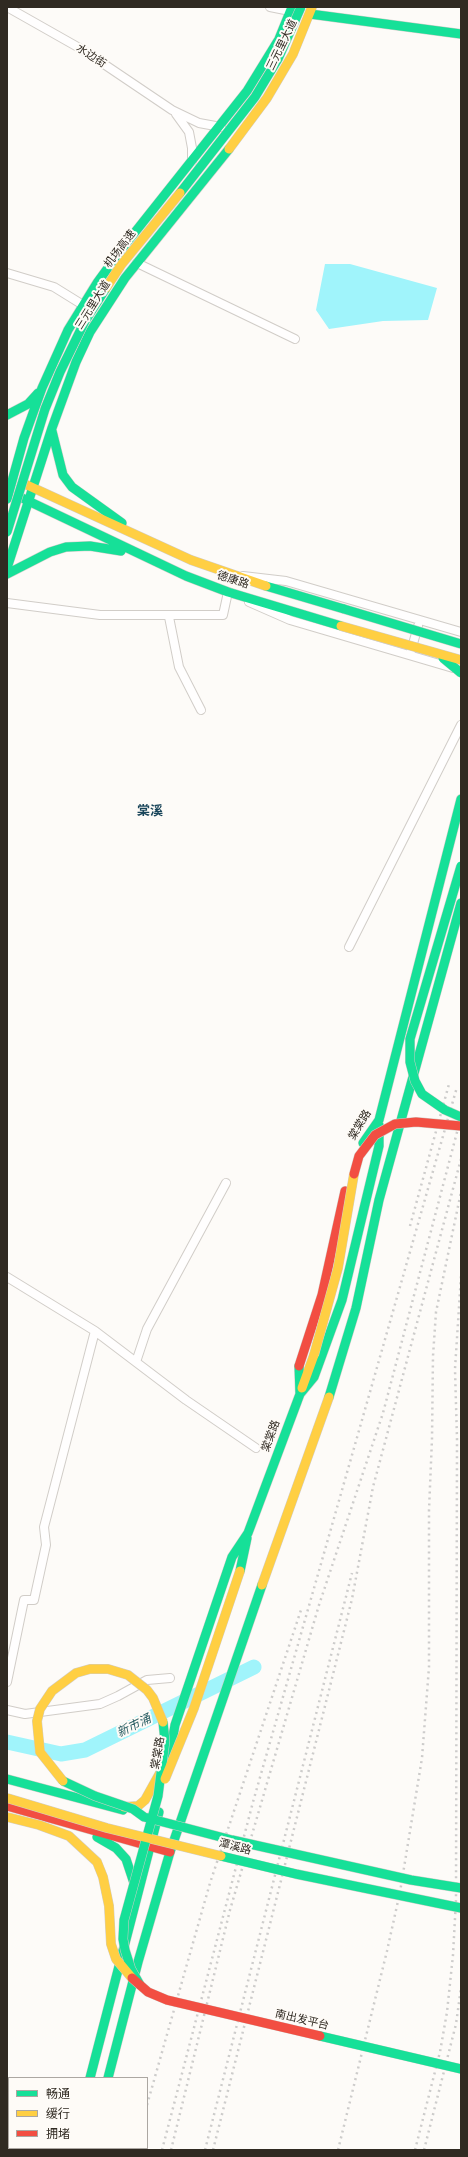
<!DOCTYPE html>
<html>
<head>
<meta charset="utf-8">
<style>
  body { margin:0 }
  #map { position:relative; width:468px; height:2157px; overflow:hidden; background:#fdfbf8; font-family:"Noto Sans","Noto Sans SC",sans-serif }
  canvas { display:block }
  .frame { position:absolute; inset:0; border:8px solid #302a22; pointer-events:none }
  .legend { position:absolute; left:8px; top:2077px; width:140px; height:72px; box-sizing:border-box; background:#fefbf7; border:1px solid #aca7a2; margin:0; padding:5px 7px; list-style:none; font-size:12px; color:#302a22 }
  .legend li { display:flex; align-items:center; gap:8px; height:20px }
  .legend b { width:20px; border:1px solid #aca7a2 }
</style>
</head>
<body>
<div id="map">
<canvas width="468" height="2157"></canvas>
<div class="frame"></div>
<ul class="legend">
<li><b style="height:5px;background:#16e098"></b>畅通</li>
<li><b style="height:5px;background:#ffcf43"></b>缓行</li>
<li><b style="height:5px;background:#f24e42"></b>拥堵</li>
</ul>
</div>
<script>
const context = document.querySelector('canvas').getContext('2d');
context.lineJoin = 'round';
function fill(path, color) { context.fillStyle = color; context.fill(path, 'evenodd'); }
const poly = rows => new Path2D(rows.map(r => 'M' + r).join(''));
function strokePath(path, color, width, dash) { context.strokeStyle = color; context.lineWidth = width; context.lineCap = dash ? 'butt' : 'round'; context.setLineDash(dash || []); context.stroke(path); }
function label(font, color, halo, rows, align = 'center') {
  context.font = font + ' "Noto Sans","Noto Sans SC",sans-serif'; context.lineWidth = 4; context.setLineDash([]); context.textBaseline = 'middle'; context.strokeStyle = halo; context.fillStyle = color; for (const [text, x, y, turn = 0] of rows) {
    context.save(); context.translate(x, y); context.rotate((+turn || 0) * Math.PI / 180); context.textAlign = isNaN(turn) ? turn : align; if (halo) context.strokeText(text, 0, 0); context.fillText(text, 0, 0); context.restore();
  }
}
const water = poly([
  [325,264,350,264,437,288,428,320,383,321,329,329,316,310]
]);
const river = poly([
  [7,1742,61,1754,85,1750,254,1667]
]);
const street = poly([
  [7,7,83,50,172,110,199,123,221,127],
  [270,7,295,12],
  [176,114,189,132,192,148,192,161],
  [137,263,295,339],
  [7,273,54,287,83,305],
  [243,576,286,581,461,632],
  [249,602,290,620,453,668],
  [7,603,100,615,223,615,228,592,231,593],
  [169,617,179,667,201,710],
  [411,651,418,626],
  [349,947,461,725],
  [7,1277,95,1331,186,1400,256,1448],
  [136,1362,147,1329,226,1183],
  [7,1682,24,1600,34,1600,46,1545,44,1527,95,1331],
  [7,1710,25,1714,100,1704,118,1696,147,1680,170,1678]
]);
const fast = poly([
  [310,14,461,34],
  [7,415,28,404,38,393],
  [52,431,63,475,72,487,122,523],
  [22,498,186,576,228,592,341,626],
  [7,499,24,438,42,388,68,330,97,283,124,246,247,91,279,39,292,7],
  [7,568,52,428,76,362,90,332,125,278,229,149],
  [7,574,50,552,66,547,90,546,121,551],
  [266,586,344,609],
  [363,1143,379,1120,461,799],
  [300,1394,314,1377,342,1300,379,1146,379,1125],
  [329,1397,356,1308,379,1200,461,903],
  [240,1571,247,1538],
  [168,1765,175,1725,232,1557,248,1533,300,1394,299,1366],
  [7,1779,123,1810],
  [97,1837,116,1848,126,1859,135,1886],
  [90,2078,159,1812],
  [108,2078,138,1962,170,1852,262,1585],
  [71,2150,72,2148]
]);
const slow = poly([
  [229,149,267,98,293,54,312,7],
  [27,485,191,560,266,586],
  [302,1388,314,1355],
  [262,1585,329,1397],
  [124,1807,138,1806,145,1800,160,1773],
  [89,2150,90,2148]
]);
const jam = poly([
  [299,1366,322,1295,345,1191],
  [7,1806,170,1852]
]);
const rail = poly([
  [410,1226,449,1084],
  [147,2105,210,1883,302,1607],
  [135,2150,136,2148],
  [162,2150,253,1802,457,1087],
  [171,2150,230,1910,319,1605,383,1413,461,1117],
  [205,2150,352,1573],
  [213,2150,352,1599,373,1487,461,1159],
  [338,2150,387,1951,400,1892,422,1758,429,1667,429,1510,432,1439,433,1356,436,1312,461,1192],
  [415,2150,440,2052,447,2012,453,1955,456,1900,457,1439,455,1369,461,1276],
  [424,2150,456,2024,461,1988]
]);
const fastBridge = poly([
  [180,193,255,97,278,59,301,7],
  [7,532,45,409,60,372,85,321,106,288],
  [344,609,461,644],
  [443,658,461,673],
  [461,866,410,1039,410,1062,415,1081,422,1094,445,1110,461,1117],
  [63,1781,95,1796,133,1809,144,1817,232,1840,411,1880,461,1888],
  [221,1856,296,1874,461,1908],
  [140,1985,131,1969,125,1950,123,1939,124,1920,158,1796,165,1741,163,1722],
  [320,2036,461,2069]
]);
const slowBridge = poly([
  [106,288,121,265,180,193],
  [341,626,461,660],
  [314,1355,338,1268,354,1174],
  [165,1779,194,1708,240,1571],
  [63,1781,40,1752,37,1721,40,1709,52,1691,76,1673,90,1669,108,1669,128,1675,147,1690,153,1698,163,1722],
  [7,1798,107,1828,221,1856],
  [7,1817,39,1825,69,1836,97,1862,103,1877,109,1906,111,1944,116,1959,132,1978]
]);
const jamBridge = poly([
  [354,1174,359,1156,375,1135,395,1124,416,1122,461,1126],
  [132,1978,148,1992,167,2000,320,2036]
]);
const streetNames = [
  ["三元里大道",282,45,-64],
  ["水边街",91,56,33],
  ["机场高速",120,249,-53],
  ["三元里大道",93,305,-58],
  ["德康路",233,580,18],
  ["棠棠路",360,1125,-59],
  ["棠棠路",271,1436,-70],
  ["棠棠路",158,1753,-80],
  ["潭溪路",235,1847,14],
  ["南出发平台",302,2020,13]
];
const waterNames = [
  ["新市涌",134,1726,-26]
];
const quarterNames = [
  ["棠溪",150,811]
];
fill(water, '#a0f4fb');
strokePath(river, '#a0f4fb', 15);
strokePath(street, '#d1cdc8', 10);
strokePath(fast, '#d1cdc8', 10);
strokePath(slow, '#d1cdc8', 10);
strokePath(jam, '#d1cdc8', 10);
strokePath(street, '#fffefe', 8);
strokePath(fast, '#16e098', 9);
strokePath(slow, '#ffcf43', 9);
strokePath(jam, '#f24e42', 9);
strokePath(rail, '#cdcccb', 2.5, [2, 4]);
strokePath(fastBridge, '#d1cdc8', 10, []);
strokePath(slowBridge, '#d1cdc8', 10, []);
strokePath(jamBridge, '#d1cdc8', 10, []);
strokePath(fastBridge, '#16e098', 9);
strokePath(slowBridge, '#ffcf43', 9);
strokePath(jamBridge, '#f24e42', 9);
label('11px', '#302a22', '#fefbf7', streetNames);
label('italic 12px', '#2b5f64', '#fefbf7', waterNames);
label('bold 13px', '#19455a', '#fefbf7', quarterNames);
</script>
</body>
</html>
